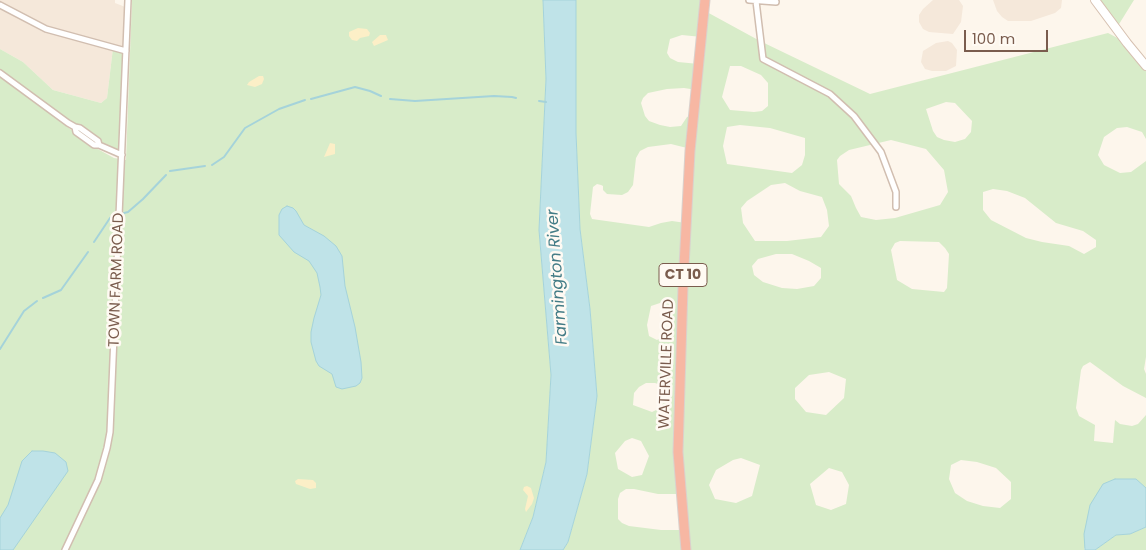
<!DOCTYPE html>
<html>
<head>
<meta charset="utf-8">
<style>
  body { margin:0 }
  #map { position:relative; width:1146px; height:550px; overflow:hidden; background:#fdf6ec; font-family:Poppins,sans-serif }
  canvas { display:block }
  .scale { position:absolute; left:964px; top:30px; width:84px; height:22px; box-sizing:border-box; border:2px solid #7a5c4d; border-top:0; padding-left:6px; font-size:15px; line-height:18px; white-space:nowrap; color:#7a5c4d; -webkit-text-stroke:4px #fffaf3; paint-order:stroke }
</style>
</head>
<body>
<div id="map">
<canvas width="1146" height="550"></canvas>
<div class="scale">100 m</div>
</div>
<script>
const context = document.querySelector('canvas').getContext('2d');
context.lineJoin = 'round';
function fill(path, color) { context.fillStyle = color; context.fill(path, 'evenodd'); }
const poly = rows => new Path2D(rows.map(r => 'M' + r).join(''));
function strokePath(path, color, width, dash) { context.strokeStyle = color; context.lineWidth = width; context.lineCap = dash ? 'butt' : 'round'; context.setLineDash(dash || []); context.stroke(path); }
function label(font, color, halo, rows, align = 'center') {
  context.font = font + ' Poppins,sans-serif'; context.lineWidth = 5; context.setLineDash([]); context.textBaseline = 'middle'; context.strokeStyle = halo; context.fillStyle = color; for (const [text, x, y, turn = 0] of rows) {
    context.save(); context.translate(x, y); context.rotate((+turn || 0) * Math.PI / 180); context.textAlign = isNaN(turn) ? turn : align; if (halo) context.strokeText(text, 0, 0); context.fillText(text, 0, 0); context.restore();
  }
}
const residential = poly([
  [0,0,115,0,115,3,128,8,126,51,113,48,107,98,101,103,53,90,23,62,0,49],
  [933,0,959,0,963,6,961,22,953,34,929,32,923,29,919,22,919,15,923,9],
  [993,0,1062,0,1061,8,1055,13,1031,21,1008,21,1002,17,997,11],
  [948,41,952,43,957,50,956,66,946,71,932,71,925,69,921,62,923,51,936,43]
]);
const green = poly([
  [132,0,543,0,546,79,539,230,551,375,546,462,533,517,520,550,0,550,0,76,94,147,114,158,126,160],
  [576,0,705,0,705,11,760,41,870,94,1108,33,1127,43,1146,66,1146,139,1142,132,1127,127,1117,128,1104,137,1098,155,1104,165,1120,173,1131,172,1146,161,1146,357,1144,369,1146,374,1146,398,1123,386,1090,362,1083,366,1081,370,1076,408,1079,416,1095,425,1094,441,1113,443,1115,420,1120,424,1132,426,1138,424,1146,415,1146,488,1135,479,1084,549,1085,550,563,550,568,542,587,474,597,396,590,309,580,229,576,133],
  [682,35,702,37,699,64,678,62,670,58,667,53,670,39],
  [730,66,741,66,761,75,768,83,768,106,762,111,754,112,730,110,722,97],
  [684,88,697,90,694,115,687,117,681,126,670,127,660,125,649,121,645,116,641,103,643,98,648,93,667,89],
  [946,102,955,103,972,121,971,132,965,139,955,142,944,140,937,137,933,131,926,109],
  [740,125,770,128,805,138,805,155,802,165,792,173,727,164,723,146,727,127],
  [891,140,926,149,944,170,948,192,940,205,895,218,876,220,861,217,856,208,851,196,839,184,837,160,840,156,849,150],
  [671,144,691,149,686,223,672,221,661,223,649,227,592,219,590,214,593,187,597,184,601,185,603,186,603,190,607,194,622,195,628,192,633,185,636,158,640,151,648,147],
  [785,183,800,191,822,197,827,210,829,226,821,237,787,241,755,241,743,223,741,208,747,201,771,185],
  [993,189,1007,191,1025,198,1056,223,1083,231,1096,240,1096,247,1084,254,1069,246,1042,242,1026,238,991,220,983,210,983,192],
  [900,241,939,242,945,248,949,254,947,288,944,292,912,289,897,280,891,250,895,243],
  [776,254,792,254,809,261,821,268,821,278,814,286,797,289,782,288,763,282,754,275,752,266,758,259],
  [660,303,668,305,670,311,670,323,666,334,657,340,649,336,647,325,651,306],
  [829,372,846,379,844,398,826,415,806,412,795,399,795,388,809,375],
  [646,383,655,383,664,386,665,394,664,402,658,409,652,412,633,405,634,393,639,387],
  [632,438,641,441,649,456,642,475,632,477,618,469,615,453,625,441],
  [741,458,760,465,752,496,736,503,715,499,709,485,716,470,733,460],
  [961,460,977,462,996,468,1011,482,1011,499,1000,508,983,506,967,501,955,493,949,479,951,465],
  [829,468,842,472,849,485,846,504,831,510,816,505,810,484],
  [626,489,634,489,658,494,681,494,685,530,661,530,629,526,622,523,618,519,618,499,620,493],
  [1095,0,1134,0,1116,29],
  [113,48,126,51,122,155,99,145,98,140,75,127,0,73,0,49,23,62,53,90,101,103,107,98],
  [1146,527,1146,550,1095,550,1116,535,1130,534]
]);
const sand = poly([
  [358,28,367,29,370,33,369,36,360,38,357,41,352,40,349,36,349,32],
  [380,35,386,35,388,40,374,46,372,42],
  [259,76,263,76,264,79,262,84,255,87,247,85,249,82],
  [330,143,335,144,335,154,324,157],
  [298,479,313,480,316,483,316,488,310,489,296,484,295,481],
  [527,486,531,488,534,498,532,504,526,512,525,509,528,496,523,490,524,487]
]);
const water = poly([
  [543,0,576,0,576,133,580,229,590,309,597,396,587,474,568,542,563,550,520,550,533,517,546,462,551,375,539,230,546,79,543,0],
  [287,206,293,208,296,211,304,225,324,236,336,246,342,256,345,286,355,327,361,362,362,378,360,383,356,386,342,389,336,387,332,374,319,366,316,361,311,342,311,332,314,318,321,295,320,287,317,273,309,261,294,252,279,235,279,215,282,209,287,206],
  [32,451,43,451,55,453,66,462,68,471,13,550,0,550,0,518,8,505,22,461,32,451],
  [1115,479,1136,479,1146,488,1146,527,1130,534,1116,535,1095,550,1085,550,1084,534,1090,505,1103,484,1115,479]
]);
const stream = poly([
  [311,99,355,87,370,91,381,96],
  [390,99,415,101,494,96,512,97,516,98],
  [539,101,546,102],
  [212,165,224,157,245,128,279,109,305,100],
  [170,171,205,166],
  [124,213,128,212,143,199,166,175],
  [94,242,110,218,114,216],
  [43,298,61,290,88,252],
  [0,349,24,311,37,301]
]);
const street = poly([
  [749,0,776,2],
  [756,1,763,59,830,94,854,116,881,152,896,192,896,207],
  [0,5,46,29,126,51],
  [0,73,68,123,75,127,80,128,98,141,99,145],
  [75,127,76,132,94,145,99,145,122,155],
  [65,550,98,480,107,448,110,432,128,0]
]);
const secondary = poly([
  [1095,0,1127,43,1146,66]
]);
const highway = poly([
  [686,550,678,452,683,286,690,151,705,0]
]);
const shields = [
  [683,275,48]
];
const shieldNames = [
  ["CT 10",683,275]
];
const streetNames = [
  ["TOWN FARM ROAD",117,280,-88],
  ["WATERVILLE ROAD",667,364,-88]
];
const waterNames = [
  ["Farmington River",558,277,-94]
];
fill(residential, '#f5e8da');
fill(green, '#d8ecc9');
fill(sand, '#fcefc7');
fill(water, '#bfe3e8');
strokePath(water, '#a5d3da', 1);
strokePath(stream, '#a5d3da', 2);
strokePath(street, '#d1beb0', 8);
strokePath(secondary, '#d6c0b0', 10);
strokePath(highway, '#dad1cd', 11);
strokePath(street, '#fff', 5);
strokePath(secondary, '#fff', 8);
strokePath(highway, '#f7b7a3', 9);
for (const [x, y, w] of shields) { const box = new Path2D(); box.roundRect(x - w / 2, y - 11.5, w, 23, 4); context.fillStyle = '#fffaf3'; context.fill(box); strokePath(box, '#7a5c4d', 1); }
label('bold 14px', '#7a5c4d', null, shieldNames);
label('15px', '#7a5c4d', '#fffaf3', streetNames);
label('italic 16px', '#437c86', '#fffaf3', waterNames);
</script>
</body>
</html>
